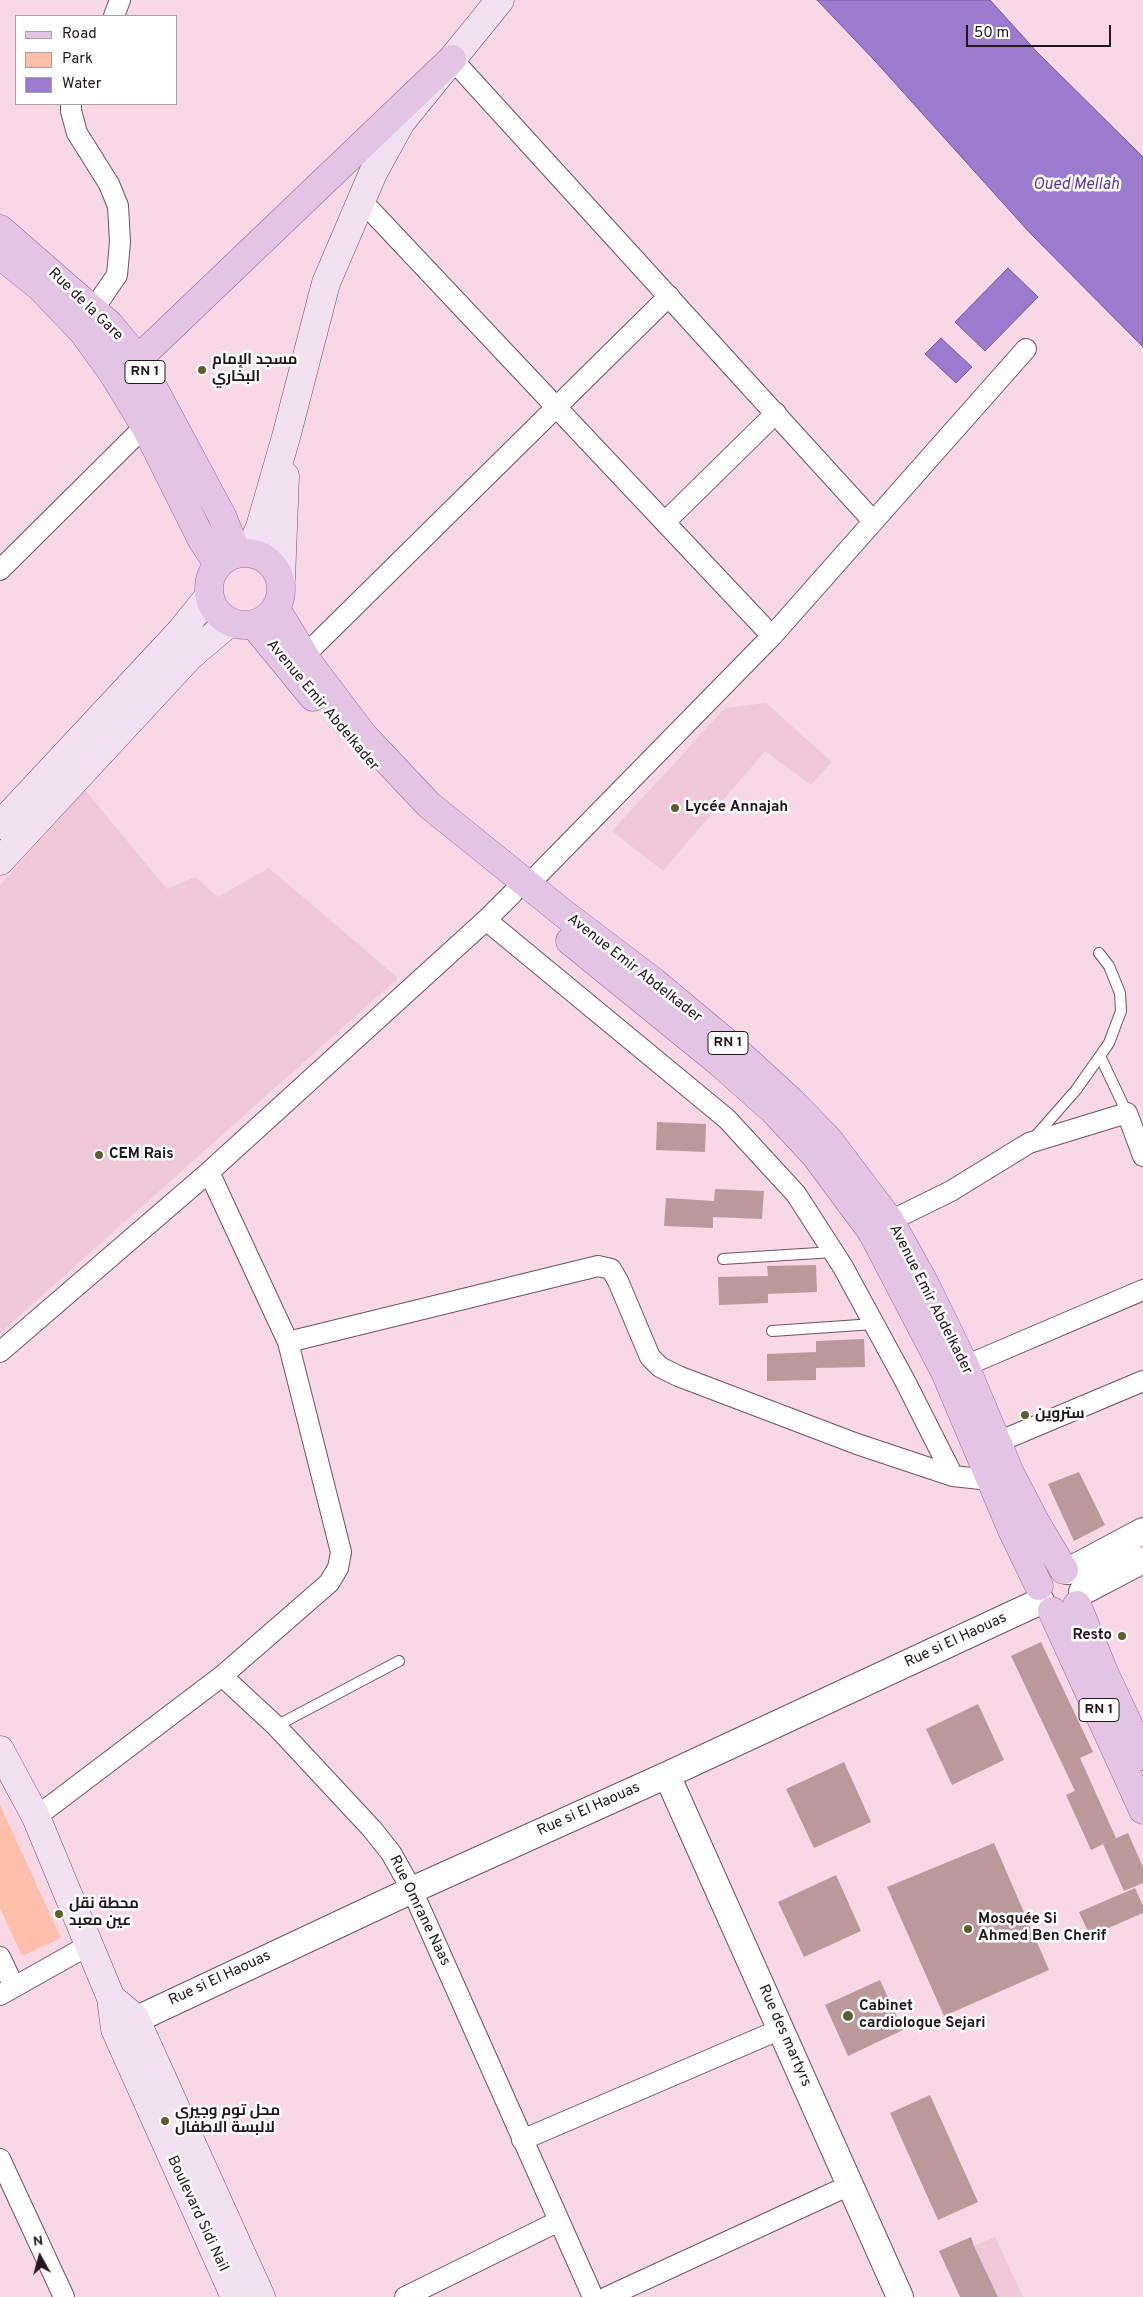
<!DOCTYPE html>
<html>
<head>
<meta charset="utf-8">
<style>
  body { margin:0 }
  #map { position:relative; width:1143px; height:2297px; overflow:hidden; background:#f8d7e6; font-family:Overpass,sans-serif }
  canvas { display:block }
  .legend { position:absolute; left:15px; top:15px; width:162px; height:90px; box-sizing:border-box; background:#fff; border:1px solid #a6a2a4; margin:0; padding:6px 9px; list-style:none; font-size:15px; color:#21161b }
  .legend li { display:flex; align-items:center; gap:10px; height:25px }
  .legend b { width:25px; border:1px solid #a6a2a4 }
  .north { position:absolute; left:15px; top:2232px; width:50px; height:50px; -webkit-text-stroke:4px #fff; paint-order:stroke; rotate:353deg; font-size:14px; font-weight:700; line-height:20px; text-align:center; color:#21161b }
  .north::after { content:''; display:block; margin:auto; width:18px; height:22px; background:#21161b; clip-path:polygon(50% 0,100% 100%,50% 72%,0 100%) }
  .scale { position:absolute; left:966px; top:25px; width:145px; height:22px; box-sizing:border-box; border:2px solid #21161b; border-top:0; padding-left:6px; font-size:15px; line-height:18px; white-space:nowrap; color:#21161b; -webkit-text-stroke:4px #fff; paint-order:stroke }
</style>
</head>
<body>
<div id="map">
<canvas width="1143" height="2297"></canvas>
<ul class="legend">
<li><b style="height:6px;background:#e3c4e4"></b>Road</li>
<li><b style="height:14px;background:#febea9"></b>Park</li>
<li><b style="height:14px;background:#9b7bcd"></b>Water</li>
</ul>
<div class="north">N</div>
<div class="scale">50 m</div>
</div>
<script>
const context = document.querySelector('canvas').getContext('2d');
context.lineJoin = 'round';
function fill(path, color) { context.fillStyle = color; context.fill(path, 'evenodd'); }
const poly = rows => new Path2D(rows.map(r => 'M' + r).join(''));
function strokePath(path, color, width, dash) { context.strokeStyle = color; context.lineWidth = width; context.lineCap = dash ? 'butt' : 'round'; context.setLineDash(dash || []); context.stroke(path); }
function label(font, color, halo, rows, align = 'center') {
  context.font = font + ' Overpass,Cairo,sans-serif'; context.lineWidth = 5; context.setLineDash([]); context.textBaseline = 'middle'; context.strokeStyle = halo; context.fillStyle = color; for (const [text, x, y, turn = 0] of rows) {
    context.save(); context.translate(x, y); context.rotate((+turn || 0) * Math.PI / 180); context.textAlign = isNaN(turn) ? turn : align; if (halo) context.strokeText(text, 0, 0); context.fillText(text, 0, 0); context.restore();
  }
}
const built = poly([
  [766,703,832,762,811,785,765,751,663,871,612,831,725,708],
  [85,790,167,889,195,877,218,897,269,868,398,978,0,1333,0,885],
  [995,2237,1023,2297,998,2297,974,2246]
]);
const green = poly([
  [0,1805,61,1938,22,1956,0,1908]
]);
const water = poly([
  [817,0,990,0,1037,52,1143,157,1143,347,1029,232,875,61,817,0],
  [1008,268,1038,297,985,351,955,322,1008,268],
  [941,338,972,367,956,383,925,354,941,338]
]);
const building = poly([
  [657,1122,706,1124,705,1152,656,1150],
  [715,1189,764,1191,762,1219,713,1217,713,1228,664,1226,666,1198,714,1201],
  [816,1265,817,1292,768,1294,768,1303,719,1305,718,1277,768,1276,767,1266],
  [864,1339,865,1367,816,1368,816,1380,767,1381,767,1354,816,1352,816,1341],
  [1079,1472,1105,1525,1074,1541,1048,1484],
  [1041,1642,1093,1752,1080,1758,1116,1838,1091,1850,1066,1795,1075,1791,1011,1656],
  [978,1704,1004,1760,952,1785,926,1729],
  [844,1762,871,1822,814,1848,786,1789],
  [1128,1833,1143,1867,1143,1883,1124,1891,1103,1844],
  [994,1843,1049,1970,944,2016,887,1887],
  [836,1875,861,1931,804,1957,778,1902],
  [1135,1888,1143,1906,1143,1913,1090,1936,1079,1912],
  [880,1980,903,2030,848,2056,825,2005],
  [930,2095,978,2202,938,2220,890,2113],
  [971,2237,974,2246,998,2297,960,2297,939,2251]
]);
const service = poly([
  [1100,1056,1127,1113],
  [1033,1139,1076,1090,1100,1056,1109,1043,1121,1011,1120,993,1109,966,1099,953],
  [723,1259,834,1252],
  [772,1331,874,1324],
  [276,1726,399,1661]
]);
const minor = poly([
  [114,16,120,0],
  [452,59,873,521],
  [71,104,71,111,77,133,109,184,118,206,120,242,117,275,93,310],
  [361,200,772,636],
  [665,522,776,413],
  [0,570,145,426],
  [305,655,669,296],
  [528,885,772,636,1026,349],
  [486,920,727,1119,796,1194,843,1267,905,1381,953,1476],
  [209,1172,288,1342,341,1552,338,1568,329,1583,222,1676],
  [890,1221,951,1191,1029,1143,1127,1113,1143,1156],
  [288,1342,598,1266,611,1269,618,1281,650,1357,660,1367,678,1376,857,1444,953,1476,990,1480,1001,1476],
  [0,1352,209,1172,486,920,513,893],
  [965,1366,1143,1290],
  [998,1442,1143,1381],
  [36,1817,222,1676,276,1726,372,1829,391,1853,412,1890,593,2297],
  [0,1957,14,1987],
  [0,1995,89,1945],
  [522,2140,781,2029],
  [0,2159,64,2297],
  [405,2297,559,2221],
  [607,2297,850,2185]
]);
const tertiary = poly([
  [1068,1571,1143,1531],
  [1082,1592,1143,1560],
  [667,1775,900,2297],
  [116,2029,412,1890,667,1775,1041,1601]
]);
const secondary = poly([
  [249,553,260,527,286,437,326,283,373,173,401,122,500,0],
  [281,579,285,476],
  [0,825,181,631,209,596],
  [0,861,190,656,230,622],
  [0,1750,36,1817,111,1998,115,2029,235,2297],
  [111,1998,135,2018,261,2297]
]);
const primary = poly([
  [0,229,109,324,138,359,222,516,237,553],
  [0,255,40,287,83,332,112,372,145,426,202,540,218,564],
  [138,359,452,59],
  '209 589a36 36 0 1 1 72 0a36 36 0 1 1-72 0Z',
  [276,609,311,666,363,735,429,805,563,913,654,982,732,1047,792,1102,828,1139,890,1221,925,1284,965,1366,1010,1473,1036,1523,1064,1570],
  [254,625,313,697],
  [570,941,720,1063,774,1111,815,1155,872,1232,945,1372,1012,1530,1039,1586],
  [1077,1605,1103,1670,1143,1756],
  [1052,1611,1143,1810]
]);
const markers = [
  [202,370,5,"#5c5f2c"],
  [675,808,5,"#5c5f2c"],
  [99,1155,5,"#5c5f2c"],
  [1025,1415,5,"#5c5f2c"],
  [1122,1636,5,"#5c5f2c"],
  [59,1914,5,"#5c5f2c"],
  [968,1929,5,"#5c5f2c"],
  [848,2016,6,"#5c5f2c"],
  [165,2121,5,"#5c5f2c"]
];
const shields = [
  [145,372,40],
  [728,1043,40],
  [1099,1710,40]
];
const shieldNames = [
  ["RN 1",145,372],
  ["RN 1",728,1043],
  ["RN 1",1099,1710]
];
const streetNames = [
  ["Rue de la Gare",85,305,44],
  ["Avenue Emir Abdelkader",322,706,50],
  ["Avenue Emir Abdelkader",634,969,38],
  ["Avenue Emir Abdelkader",930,1300,63],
  ["Rue si El Haouas",956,1641,-25],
  ["Rue si El Haouas",589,1810,-24],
  ["Rue Omrane Naas",419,1911,64],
  ["Rue si El Haouas",220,1979,-25],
  ["Rue des martyrs",784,2036,66],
  ["Boulevard Sidi Nail",197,2214,65]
];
const poiNames = [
  ["مسجد الإمام",212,361],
  ["البخاري",212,378],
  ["Lycée Annajah",685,808],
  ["CEM Rais",109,1155],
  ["ستروين",1035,1415],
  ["Resto",1112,1636,"right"],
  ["محطة نقل",69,1905],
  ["عين معبد",69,1922],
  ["Mosquée Si",978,1920],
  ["Ahmed Ben Cherif",978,1937],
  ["Cabinet",859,2007],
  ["cardiologue Sejari",859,2024],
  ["محل توم وجيري",175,2112],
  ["لالبسة الاطفال",175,2129]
];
const waterNames = [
  ["Oued Mellah",1076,186]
];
fill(built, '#f0c7d9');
fill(green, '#febea9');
fill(water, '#9b7bcd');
strokePath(water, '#765d98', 1);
fill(building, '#bb999b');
strokePath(service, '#6e525f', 12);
strokePath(minor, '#6e525f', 22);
strokePath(tertiary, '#6e525f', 28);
strokePath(secondary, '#6e525f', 29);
strokePath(primary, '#936d92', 29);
strokePath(service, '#fff', 10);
strokePath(minor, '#fff', 20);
strokePath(tertiary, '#fff', 26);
strokePath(secondary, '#f1e1f2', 28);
strokePath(primary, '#e3c4e4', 28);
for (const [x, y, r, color] of markers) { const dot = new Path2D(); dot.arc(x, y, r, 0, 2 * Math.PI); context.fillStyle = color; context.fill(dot); strokePath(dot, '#fff', 2); }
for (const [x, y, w] of shields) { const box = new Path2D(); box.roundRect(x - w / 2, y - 11.5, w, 23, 4); context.fillStyle = '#fff'; context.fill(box); strokePath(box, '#21161b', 1); }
label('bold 14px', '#21161b', null, shieldNames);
label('15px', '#21161b', '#fff', streetNames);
label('bold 15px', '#21161b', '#fff', poiNames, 'left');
label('italic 16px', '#603496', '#fff', waterNames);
</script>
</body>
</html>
